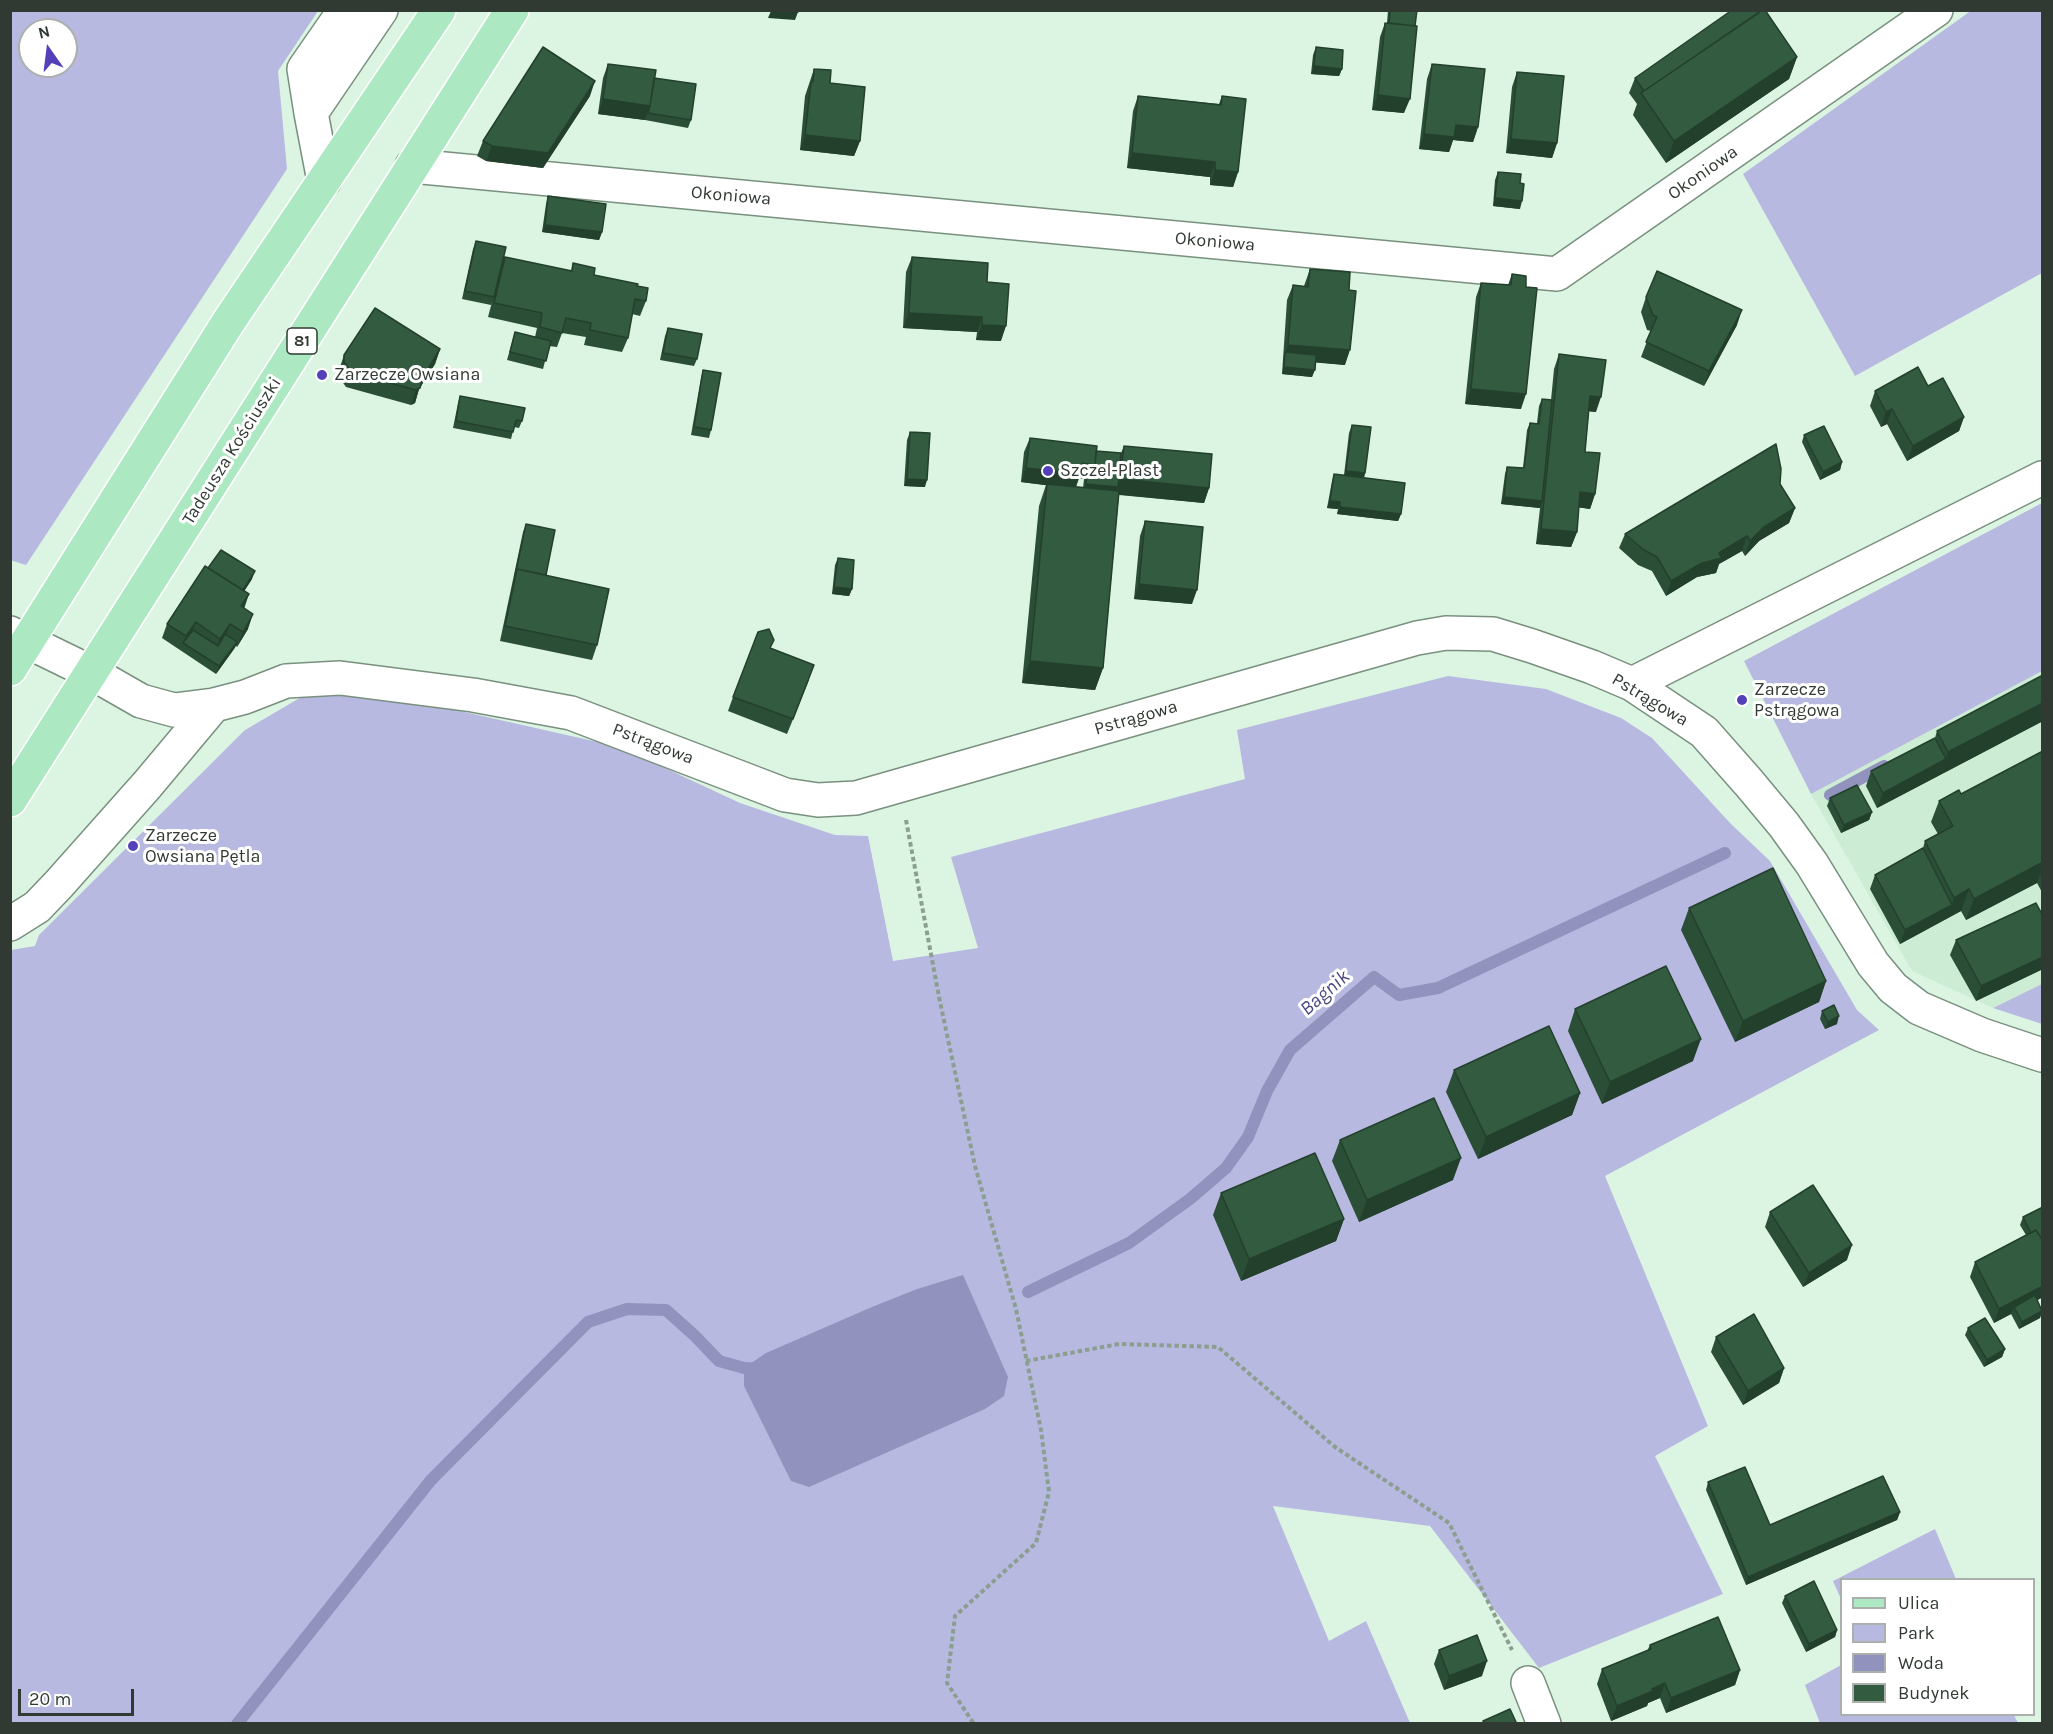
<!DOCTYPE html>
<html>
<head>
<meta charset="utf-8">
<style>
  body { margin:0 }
  #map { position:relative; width:2053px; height:1734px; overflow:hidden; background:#dcf5e2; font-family:Karla,sans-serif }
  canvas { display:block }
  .frame { position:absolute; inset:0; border:12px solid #303a32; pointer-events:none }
  .legend { position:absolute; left:1840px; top:1578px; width:195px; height:138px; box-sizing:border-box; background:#fff; border:2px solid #acb0ad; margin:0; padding:8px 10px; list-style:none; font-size:18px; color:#303a32 }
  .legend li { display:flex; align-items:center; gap:12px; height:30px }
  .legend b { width:30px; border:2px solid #acb0ad }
  .north { position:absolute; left:18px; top:18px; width:60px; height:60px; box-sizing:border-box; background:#fff; border:2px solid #acb0ad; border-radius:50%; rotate:346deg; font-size:16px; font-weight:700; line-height:24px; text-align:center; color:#303a32 }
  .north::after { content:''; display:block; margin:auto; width:21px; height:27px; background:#5440b8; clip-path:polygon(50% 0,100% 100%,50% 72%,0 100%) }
  .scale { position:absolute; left:18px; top:1689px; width:116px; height:27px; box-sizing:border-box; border:3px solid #303a32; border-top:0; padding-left:8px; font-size:18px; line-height:21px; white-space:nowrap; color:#303a32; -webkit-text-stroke:4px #fff; paint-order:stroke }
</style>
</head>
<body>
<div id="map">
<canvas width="2053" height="1734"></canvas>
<div class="frame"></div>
<ul class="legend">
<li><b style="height:8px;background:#ace8c1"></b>Ulica</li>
<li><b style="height:16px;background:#b8b9e0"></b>Park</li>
<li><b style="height:16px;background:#9292be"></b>Woda</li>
<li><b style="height:16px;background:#325b40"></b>Budynek</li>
</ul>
<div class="north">N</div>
<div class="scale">20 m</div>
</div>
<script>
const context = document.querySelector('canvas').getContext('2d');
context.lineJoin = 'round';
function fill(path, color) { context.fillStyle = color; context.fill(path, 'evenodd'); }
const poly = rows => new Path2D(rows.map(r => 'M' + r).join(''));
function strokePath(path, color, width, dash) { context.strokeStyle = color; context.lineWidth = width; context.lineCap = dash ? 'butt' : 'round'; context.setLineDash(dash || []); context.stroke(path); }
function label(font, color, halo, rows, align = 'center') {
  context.font = font + ' Karla,sans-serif'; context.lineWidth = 6; context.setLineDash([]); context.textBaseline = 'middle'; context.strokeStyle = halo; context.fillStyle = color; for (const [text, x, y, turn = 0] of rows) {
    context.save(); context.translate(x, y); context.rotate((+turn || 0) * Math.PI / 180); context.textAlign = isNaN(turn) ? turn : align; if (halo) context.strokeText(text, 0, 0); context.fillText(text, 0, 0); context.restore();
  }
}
const built = poly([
  [2042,671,2042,984,1993,1008,1912,971,1811,794]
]);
const green = poly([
  [11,10,318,11,278,71,287,169,26,565,10,560],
  [30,30,66,30,66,66,30,66],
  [1972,10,2042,11,2042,273,1855,376,1743,174],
  [2042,503,2042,671,1811,794,1744,661],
  [1448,676,1546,689,1621,718,1652,738,1730,823,1770,861,1857,1010,1879,1030,1605,1176,1708,1426,1655,1456,1723,1594,1539,1668,1430,1526,1273,1506,1329,1641,1366,1621,1410,1723,11,1724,11,950,35,946,39,935,245,730,310,692,389,695,620,747,740,803,835,835,868,836,893,961,978,948,951,857,1245,779,1237,730],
  [2042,984,2042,1024,1993,1008],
  [1935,1529,1956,1579,1842,1580,1841,1599,1833,1581],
  [1841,1665,1842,1714,2014,1715,2018,1723,1820,1723,1805,1685]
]);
const water = poly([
  [963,1275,1008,1377,1004,1396,985,1409,809,1487,791,1481,744,1386,744,1368,766,1353,872,1307,917,1289]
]);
const stream = poly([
  [1830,795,1884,766],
  [1028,1292,1129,1243,1190,1199,1226,1168,1248,1137,1267,1091,1290,1050,1374,977,1399,995,1438,988,1725,853],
  [237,1724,431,1480,588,1322,627,1309,666,1310,695,1336,719,1361,744,1368,761,1369]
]);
const path = poly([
  [906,820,939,997,975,1166,1016,1309,1041,1430,1049,1492,1036,1543,955,1616,947,1683,974,1724],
  [1026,1361,1119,1344,1218,1347,1335,1447,1449,1523,1512,1650]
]);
const minor = poly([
  [311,113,304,69,345,10],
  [412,166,1557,274,1936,10],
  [324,181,311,113,381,10],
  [10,633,92,673,141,701,174,710,214,705,245,697,286,681,340,678,473,695,571,713,785,795,818,800,856,798,1417,638,1446,633,1493,634,1532,646,1592,667,1632,684,1704,732,1749,783,1784,825,1812,864,1873,964,1893,988,1919,1008,1982,1035,2042,1055],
  [1632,684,2042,478],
  [10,924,37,907,59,884,147,785,214,705],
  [1528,1683,1544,1724]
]);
const major = poly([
  [10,669,229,321,439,10],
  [10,800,512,10]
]);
const wall = poly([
  [1388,10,1417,10,1404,113,1372,110,1380,37,1385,23,1387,23],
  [1316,47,1342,69,1339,76,1311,74,1313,55],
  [1797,57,1789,79,1666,163,1633,115,1637,104,1629,93,1635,78],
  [608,64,654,78,691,120,688,128,645,120,598,114,603,78],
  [1432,64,1478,127,1473,142,1453,140,1449,152,1419,149,1427,79],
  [814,69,830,83,860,141,854,156,800,150,805,96],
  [1517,72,1557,143,1552,158,1506,153,1512,87],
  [590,96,543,168,486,161,477,156,483,141],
  [1138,96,1219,104,1222,96,1238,172,1233,187,1210,185,1210,177,1127,168,1133,111],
  [1498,172,1520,183,1520,209,1493,206,1495,180],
  [548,196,602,232,599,240,542,232,546,204],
  [476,241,500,271,505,257,571,271,573,263,594,275,637,286,646,301,640,316,632,314,628,338,622,352,584,345,586,337,562,333,557,347,549,346,543,369,507,360,515,332,535,337,537,328,488,317,492,302,491,305,462,299,473,249],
  [912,257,987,282,1001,341,976,340,977,332,903,328,906,272],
  [1310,269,1345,365,1316,362,1312,377,1282,374,1287,300,1293,285,1304,286],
  [1512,274,1526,287,1521,409,1465,404,1476,297,1481,283,1508,285],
  [1646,297,1737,325,1704,386,1641,357,1651,331,1647,330,1641,312],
  [668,328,697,359,694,366,660,360,665,336],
  [440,349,435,364,419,389,415,403,411,405,346,387,339,377,339,370,344,355],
  [1559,354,1596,412,1589,411,1585,452,1595,494,1590,509,1579,507,1577,532,1571,547,1536,544,1540,508,1501,504,1505,474,1507,467,1523,468,1527,430,1530,423,1537,423,1539,406,1542,399,1551,400,1554,369],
  [703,370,711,430,709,438,691,435,701,378],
  [1928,386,1964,417,1959,431,1907,461,1887,424,1881,427,1870,406,1875,391],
  [460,396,522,421,519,428,514,427,511,439,453,428,458,403],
  [1352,425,1365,473,1364,478,1401,514,1398,521,1337,514,1338,509,1327,508,1332,481,1334,474,1344,475,1349,433],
  [910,432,925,487,904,486,907,440],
  [1804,435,1842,462,1840,470,1820,480,1802,442],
  [1030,438,1096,451,1121,453,1124,446,1209,488,1204,503,1119,495,1103,668,1095,690,1022,683,1039,506,1046,485,1021,482,1024,452],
  [1079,478,1084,479,1083,488,1076,487],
  [1780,484,1795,508,1789,523,1759,541,1745,556,1742,551,1719,564,1716,573,1697,577,1666,596,1652,571,1638,565,1619,548,1625,534],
  [1145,521,1192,604,1134,599,1140,536],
  [526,524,546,575,597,645,592,660,500,641,523,532],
  [838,558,852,589,849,596,832,594,835,565],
  [208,568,252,579,244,591,244,608,248,629,237,647,236,646,234,649,216,674,162,638,167,624],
  [809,680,787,734,728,711,733,697],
  [2043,721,1877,808,1866,786,1871,771,1935,738,1937,731],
  [2043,751,2043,894,2037,883,1966,920,1961,911,1900,944,1870,889,1875,875,1923,848,1925,841,1938,834,1931,822,1939,801,1961,794],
  [1830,798,1872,812,1869,820,1841,833,1827,806],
  [1689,908,1826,981,1819,1002,1735,1042,1681,930],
  [2043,916,2043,969,1976,1001,1950,955,1956,940],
  [1575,1009,1693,1061,1602,1104,1568,1031],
  [1822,1011,1837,1024,1825,1029,1820,1019],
  [1454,1070,1580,1093,1572,1115,1478,1159,1446,1092],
  [1340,1140,1453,1180,1359,1222,1332,1161],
  [1221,1193,1344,1219,1336,1241,1241,1281,1213,1215],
  [2043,1207,2043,1297,2037,1300,2042,1311,2040,1318,2019,1329,2011,1314,1994,1323,1970,1277,1975,1262,2026,1235,2020,1225,2023,1217],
  [1770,1212,1847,1260,1803,1287,1765,1227],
  [1968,1328,2005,1349,2002,1357,1984,1367,1965,1335],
  [1716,1337,1784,1368,1779,1383,1743,1405,1711,1352],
  [1708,1482,1770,1525,1900,1512,1897,1520,1746,1585,1706,1490],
  [1785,1596,1837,1630,1835,1637,1806,1652,1782,1603],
  [1650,1645,1740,1670,1735,1685,1666,1713,1660,1698,1648,1703,1647,1706,1611,1721,1597,1684,1602,1669,1647,1651],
  [1439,1650,1482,1676,1444,1690,1434,1664]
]);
const shadedWall = poly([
  [771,11,798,12,795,20,768,18],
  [1797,57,1789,79,1666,163,1674,141],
  [1314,66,1342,69,1339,76,1311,74],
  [595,81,590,96,543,168,486,161,492,146],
  [1378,95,1410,99,1404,113,1372,110],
  [603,99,650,106,645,120,598,114],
  [1456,125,1478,127,1473,142,1453,140,1449,152,1419,149,1424,134],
  [805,135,860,141,854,156,800,150],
  [1511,139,1557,143,1552,158,1506,153],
  [1132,153,1215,162,1210,177,1127,168],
  [1215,170,1238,172,1233,187,1210,185],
  [1495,198,1522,201,1520,209,1493,206],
  [545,225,602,232,599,240,542,232],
  [1742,310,1737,325,1704,386,1709,371],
  [909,313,982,317,977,332,903,328],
  [982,325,1006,326,1001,341,976,340],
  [1288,345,1350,350,1345,365,1285,360,1285,352],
  [440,349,435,364,419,389,415,403,411,405,416,390],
  [1284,367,1315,370,1312,377,1282,374],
  [1471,389,1526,394,1521,409,1465,404],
  [1590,396,1601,397,1596,412,1585,411],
  [1892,409,1887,424,1881,427,1886,412],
  [1964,417,1959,431,1907,461,1913,446],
  [1842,462,1840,470,1820,480,1823,472],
  [1082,463,1095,465,1089,479,1087,471,1084,479,1079,478,1075,489,1021,482,1026,468],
  [1346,471,1365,473,1363,481,1343,478],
  [907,479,927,480,925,487,904,486],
  [1120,479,1209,488,1204,503,1083,491,1086,484,1118,487],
  [1580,492,1595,494,1590,509,1575,507],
  [1504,497,1542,501,1540,508,1501,504],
  [1330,501,1340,502,1338,509,1327,508],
  [1340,507,1401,514,1398,521,1337,514],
  [1795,508,1789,523,1759,541,1745,556,1750,541,1764,527],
  [1541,529,1577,532,1571,547,1536,544],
  [1747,536,1742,551,1719,564,1716,573,1697,577,1666,596,1671,581],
  [255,571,252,579,236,604,239,596],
  [1139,584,1197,590,1192,604,1134,599],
  [834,587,852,589,849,596,832,594],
  [249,594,244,609,241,606],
  [253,614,248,629,237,647,243,632],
  [196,622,190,637,183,643,186,636],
  [230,624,225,639,215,654,220,639],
  [237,642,234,649,216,674,219,666],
  [1030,661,1103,668,1095,690,1022,683],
  [2043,703,2043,721,1877,808,1883,793,1946,759,1948,752],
  [1872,812,1869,820,1841,833,1844,825],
  [2043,862,2043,867,2037,883,1966,920,1974,899],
  [1969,889,1961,911,1900,944,1905,930,1952,905,1954,898],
  [2043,957,2043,969,1976,1001,1981,986],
  [1826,981,1819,1002,1735,1042,1743,1021],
  [1839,1016,1837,1024,1825,1029,1828,1022],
  [1701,1039,1693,1061,1602,1104,1610,1082],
  [1580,1093,1572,1115,1478,1159,1486,1137],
  [1461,1158,1453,1180,1359,1222,1367,1200],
  [1344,1219,1336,1241,1241,1281,1249,1259],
  [1852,1245,1847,1260,1803,1287,1809,1273],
  [2043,1286,2043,1297,2016,1312,2014,1307,2011,1314,1994,1323,1999,1309],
  [2042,1311,2040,1318,2019,1329,2022,1322],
  [2005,1349,2002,1357,1984,1367,1987,1360],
  [1784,1368,1779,1383,1743,1405,1748,1391],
  [1900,1512,1897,1520,1746,1585,1748,1577],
  [1837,1630,1835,1637,1806,1652,1809,1644],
  [1487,1661,1482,1676,1444,1690,1449,1676],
  [1740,1670,1735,1685,1666,1713,1671,1698],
  [1665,1683,1660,1698,1648,1703,1647,1706,1611,1721,1617,1706,1652,1689]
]);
const building = poly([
  [771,10,798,10,798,12,771,10],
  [1390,10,1417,10,1415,26,1389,23,1390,10],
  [1732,10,1758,10,1759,13,1644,91,1635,78,1732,10],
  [1762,10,1765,10,1797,57,1674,141,1641,93,1762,10],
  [1385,23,1417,26,1410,99,1378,95,1385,23],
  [543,47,595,81,548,153,492,146,483,141,543,47],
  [1316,47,1343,50,1342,69,1314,66,1316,47],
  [608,64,656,70,650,106,603,99,608,64],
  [1432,64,1485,69,1478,127,1456,125,1454,137,1424,134,1432,64],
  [814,69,831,70,830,83,865,87,860,141,805,135,811,82,813,82,814,69],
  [1517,72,1564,76,1557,143,1511,139,1517,72],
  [654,78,696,84,691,120,648,113,650,106,654,78],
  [1138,96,1221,105,1222,96,1246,99,1238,172,1215,170,1215,162,1132,153,1138,96],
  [1498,172,1521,174,1520,183,1524,184,1522,201,1495,198,1498,172],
  [548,196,606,204,602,232,545,225,548,196],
  [476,241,506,247,494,297,465,291,476,241],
  [505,257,572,271,573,263,595,268,594,275,638,284,637,286,648,288,646,301,635,299,628,338,590,330,591,323,566,318,562,333,540,327,542,313,494,303,505,257],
  [912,257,988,263,987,282,1009,284,1006,326,982,325,982,317,909,313,912,257],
  [1310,269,1350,272,1349,290,1356,291,1350,350,1288,345,1293,285,1308,287,1310,269],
  [1657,271,1742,310,1709,371,1646,342,1657,317,1653,315,1646,297,1657,271],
  [1512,274,1526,276,1526,287,1537,288,1526,394,1471,389,1481,283,1511,285,1512,274],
  [375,308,440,349,423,377,420,388,416,390,352,373,344,362,344,355,375,308],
  [668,328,702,334,697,359,663,353,668,328],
  [515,332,551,341,546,361,510,352,515,332],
  [1285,352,1316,355,1315,370,1284,367,1285,352],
  [1559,354,1606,360,1601,397,1590,396,1585,452,1600,453,1595,494,1580,492,1577,532,1541,529,1559,354],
  [1918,367,1928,386,1943,378,1964,417,1913,446,1892,409,1886,412,1875,391,1918,367],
  [703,370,721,373,711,430,694,427,703,370],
  [460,396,525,408,522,421,516,420,513,432,456,421,460,396],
  [1542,399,1552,400,1542,501,1504,497,1507,467,1524,468,1530,423,1539,424,1542,399],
  [1352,425,1371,427,1365,473,1346,471,1352,425],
  [1824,426,1842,462,1823,472,1804,435,1824,426],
  [910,432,930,433,927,480,907,479,910,432],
  [1030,438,1097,446,1095,465,1082,463,1081,474,1026,468,1030,438],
  [1776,444,1781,469,1780,484,1795,508,1764,527,1750,541,1747,536,1719,553,1722,558,1702,563,1671,581,1657,557,1644,550,1625,534,1776,444],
  [1124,446,1212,454,1209,488,1120,479,1124,446],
  [1096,451,1121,453,1118,487,1086,484,1087,471,1092,472,1095,465,1096,451],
  [1334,474,1405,483,1401,514,1340,507,1340,502,1330,501,1334,474],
  [1047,484,1119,491,1103,668,1030,661,1047,484],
  [1145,521,1203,527,1197,590,1139,584,1145,521],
  [526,524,555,530,546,575,517,569,515,576,526,524],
  [221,550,255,571,243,590,208,568,221,550],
  [838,558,854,560,852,589,834,587,838,558],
  [205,566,249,594,241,606,253,614,243,632,230,624,220,639,196,622,186,636,167,624,205,566],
  [517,569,609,589,597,645,505,626,517,569],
  [769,629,774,640,770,648,814,665,793,719,733,697,758,632,769,629],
  [193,630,218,646,225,634,237,642,219,666,183,643,193,630],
  [2043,675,2043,703,1948,752,1937,731,2043,675],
  [1935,738,1946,759,1883,793,1871,771,1935,738],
  [2043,751,2043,862,1974,899,1969,889,1954,898,1925,841,1953,826,1939,801,1959,790,1961,794,2043,751],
  [1857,785,1872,812,1844,825,1830,798,1857,785],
  [1923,848,1952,905,1905,930,1875,875,1923,848],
  [1773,868,1826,981,1743,1021,1689,908,1773,868],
  [2036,903,2043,916,2043,957,1981,986,1956,940,2036,903],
  [1666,966,1701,1039,1610,1082,1575,1009,1666,966],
  [1834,1005,1839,1016,1828,1022,1822,1011,1834,1005],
  [1549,1026,1580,1093,1486,1137,1454,1070,1549,1026],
  [1434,1098,1461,1158,1367,1200,1340,1140,1434,1098],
  [1315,1153,1344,1219,1249,1259,1221,1193,1315,1153],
  [1813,1185,1852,1245,1809,1273,1770,1212,1813,1185],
  [2043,1207,2043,1241,2036,1230,2031,1233,2023,1217,2043,1207],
  [2036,1230,2043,1241,2043,1286,1999,1309,1975,1262,2036,1230],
  [2035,1295,2042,1311,2022,1322,2014,1307,2035,1295],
  [1754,1314,1784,1368,1748,1391,1716,1337,1754,1314],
  [1985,1318,2005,1349,1987,1360,1968,1328,1985,1318],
  [1745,1467,1770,1525,1883,1476,1900,1512,1748,1577,1708,1482,1745,1467],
  [1814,1581,1837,1630,1809,1644,1785,1596,1814,1581],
  [1718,1617,1740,1670,1671,1698,1665,1683,1652,1689,1653,1691,1617,1706,1602,1669,1651,1649,1650,1645,1718,1617],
  [1477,1635,1487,1661,1449,1676,1439,1650,1477,1635],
  [1510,1709,1517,1724,1484,1724,1483,1721,1510,1709]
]);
const markers = [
  [322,375,6,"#5440b8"],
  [1048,471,6,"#5440b8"],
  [1742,700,6,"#5440b8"],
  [133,846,6,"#5440b8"]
];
const shields = [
  [302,341,30]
];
const shieldNames = [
  ["81",302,341]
];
const streetNames = [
  ["Okoniowa",1703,173,-35],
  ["Okoniowa",731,196,5],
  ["Okoniowa",1215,242,5],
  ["Tadeusza Kościuszki",232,451,-58],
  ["Pstrągowa",1650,700,31],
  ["Pstrągowa",1136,718,-16],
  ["Pstrągowa",653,744,21]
];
const poiNames = [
  ["Zarzecze Owsiana",334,375],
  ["Szczel-Plast",1060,471],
  ["Zarzecze",1754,690],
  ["Pstrągowa",1754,711],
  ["Zarzecze",145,836],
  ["Owsiana Pętla",145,857]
];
const waterNames = [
  ["Bagnik",1325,993,-41]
];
fill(built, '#ccecd4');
fill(green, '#b8b9e0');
fill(water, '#9292be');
strokePath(stream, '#9292be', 12);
strokePath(minor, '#79907f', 36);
strokePath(major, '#fff', 36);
strokePath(path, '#8c9e90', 4, [4.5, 3]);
strokePath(minor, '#fff', 33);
strokePath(major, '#ace8c1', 33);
fill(wall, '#2b4e37');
fill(shadedWall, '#23402d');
fill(building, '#325b40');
strokePath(building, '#23402d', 1.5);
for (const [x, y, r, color] of markers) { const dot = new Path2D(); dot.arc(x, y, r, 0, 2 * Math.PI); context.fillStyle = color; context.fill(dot); strokePath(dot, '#fff', 2); }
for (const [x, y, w] of shields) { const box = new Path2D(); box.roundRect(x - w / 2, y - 13, w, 26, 4.5); context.fillStyle = '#fff'; context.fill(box); strokePath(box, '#303a32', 1.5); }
label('bold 16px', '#303a32', null, shieldNames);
label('18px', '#303a32', '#fff', streetNames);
label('18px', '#303a32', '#fff', poiNames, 'left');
label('italic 20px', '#4a4681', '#fff', waterNames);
</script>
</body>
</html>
